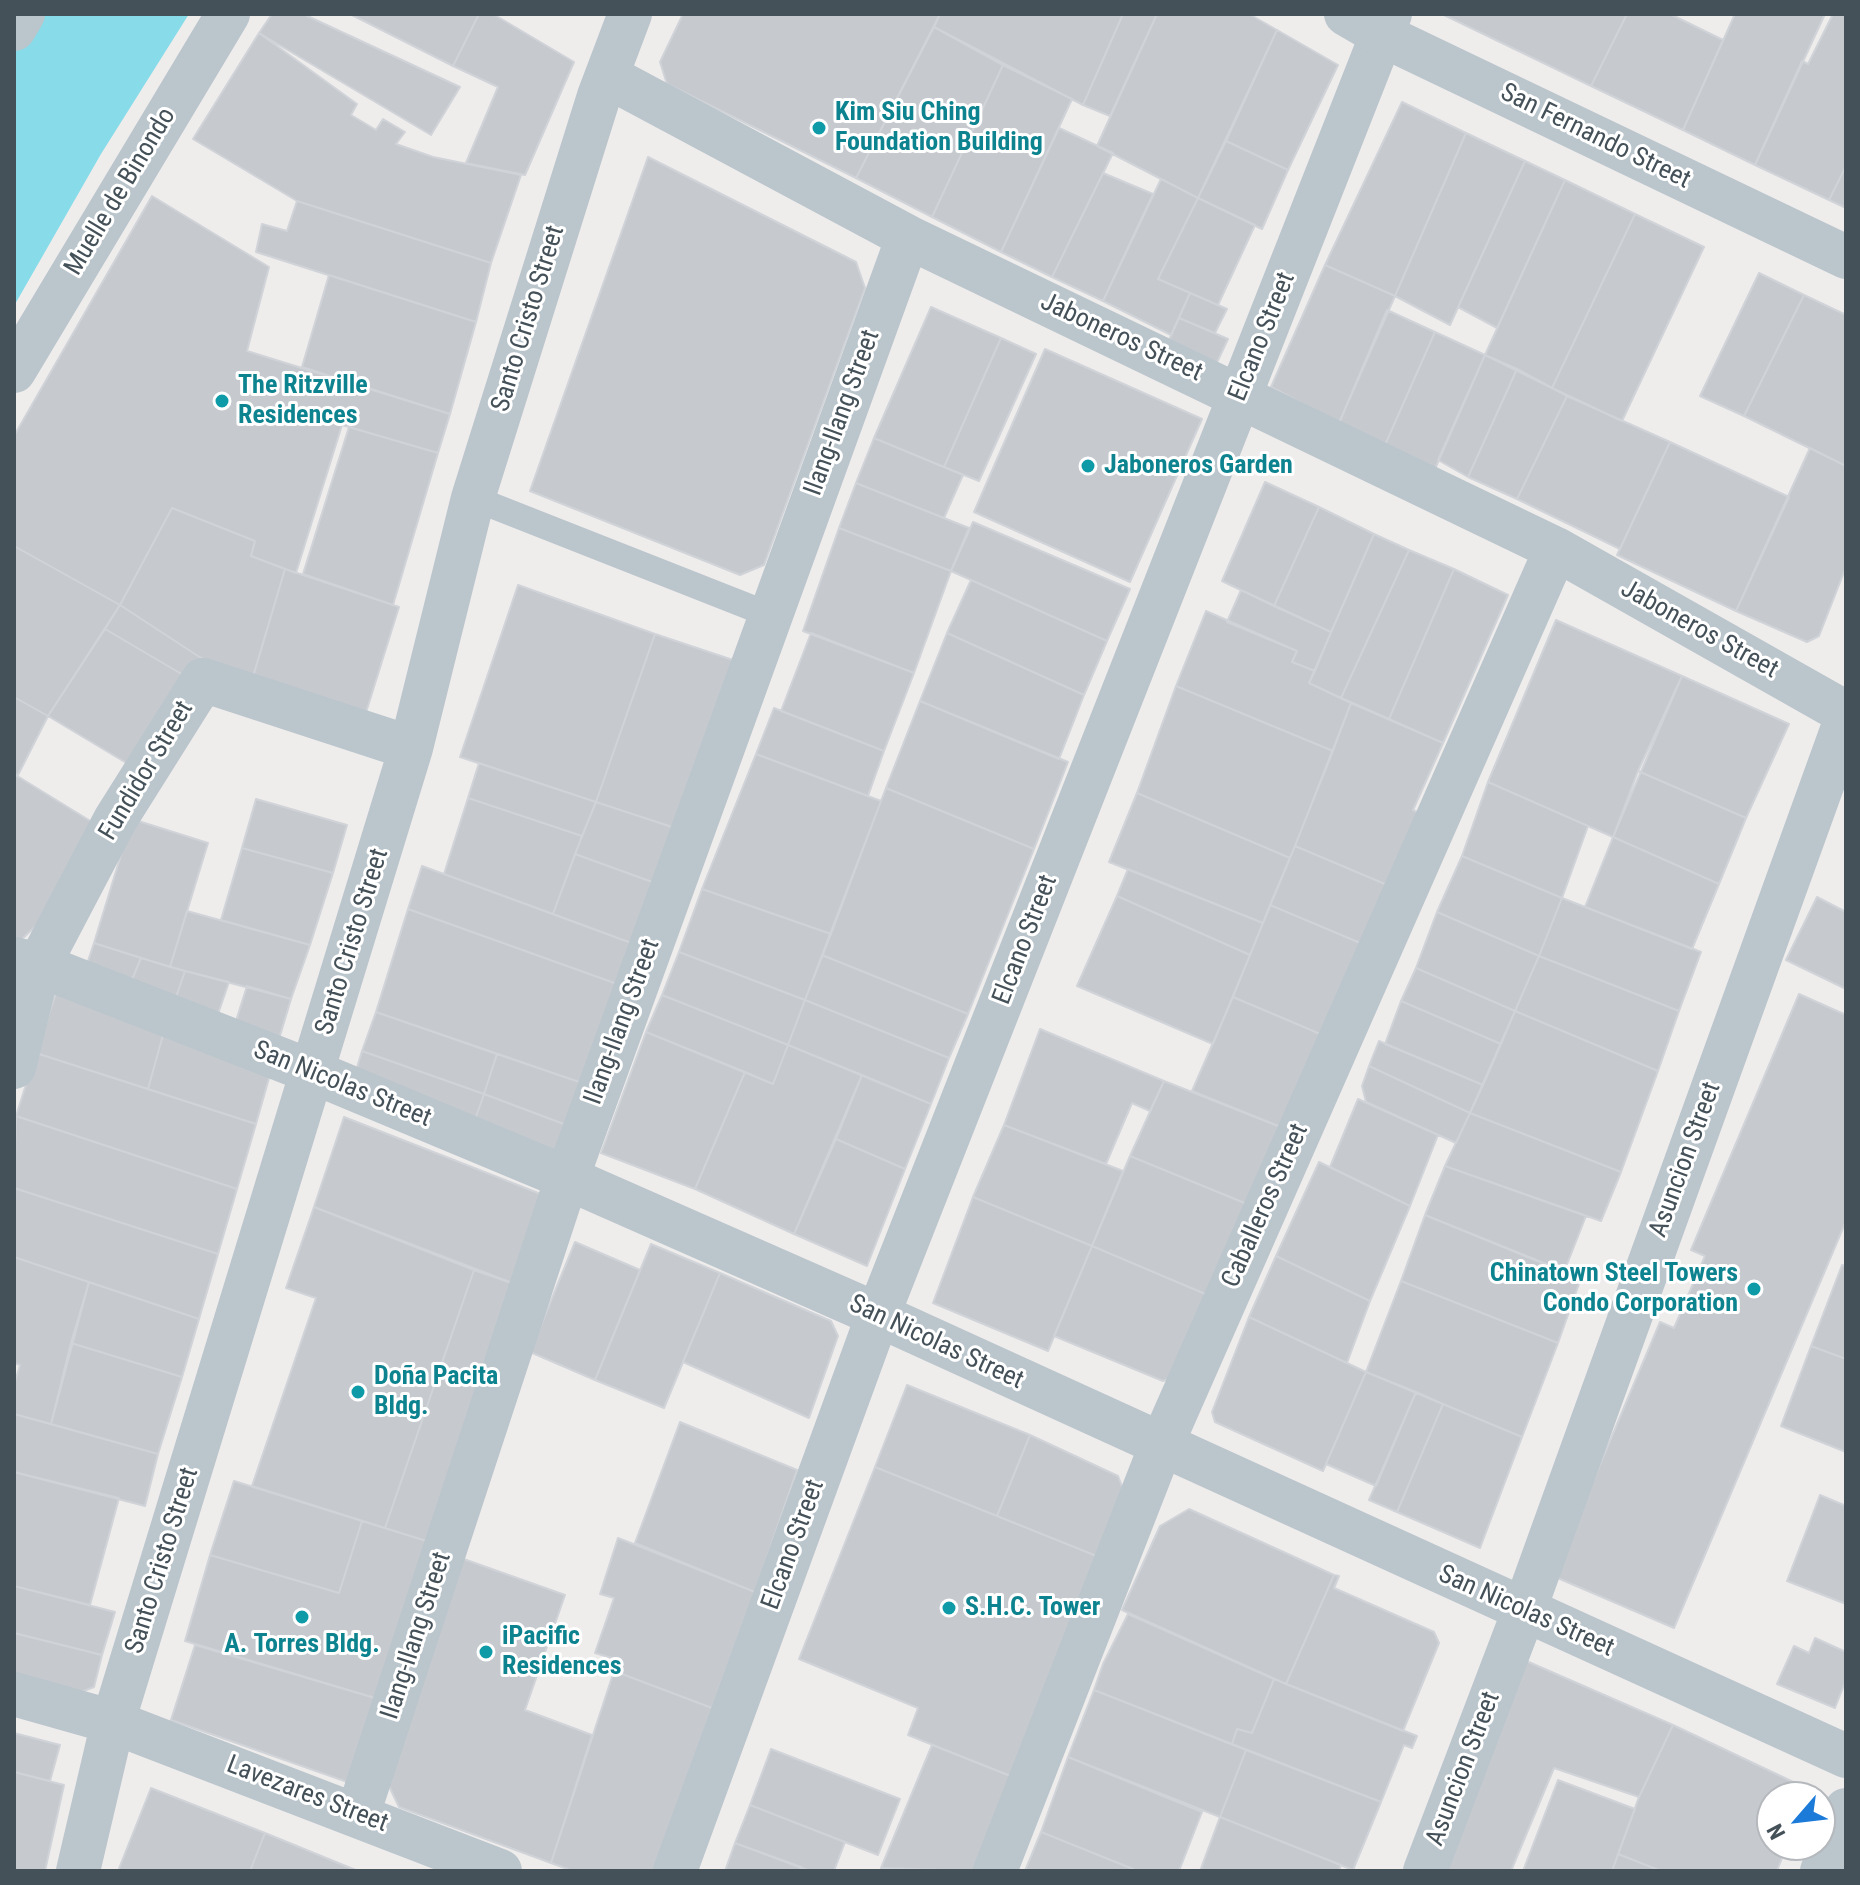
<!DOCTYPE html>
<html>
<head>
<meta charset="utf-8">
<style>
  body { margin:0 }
  #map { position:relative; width:1860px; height:1885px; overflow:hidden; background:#efecec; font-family:"Roboto Condensed",sans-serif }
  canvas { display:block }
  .frame { position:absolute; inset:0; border:16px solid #455159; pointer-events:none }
  .north { position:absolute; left:1756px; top:1781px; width:80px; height:80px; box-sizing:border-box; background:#fff; border:2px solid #b5b9bd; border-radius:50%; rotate:242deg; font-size:22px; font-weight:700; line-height:32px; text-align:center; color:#455159 }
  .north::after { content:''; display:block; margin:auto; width:28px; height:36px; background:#1c7bd9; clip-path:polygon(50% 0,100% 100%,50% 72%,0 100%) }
</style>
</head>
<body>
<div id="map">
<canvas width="1860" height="1885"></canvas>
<div class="frame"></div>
<div class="north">N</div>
</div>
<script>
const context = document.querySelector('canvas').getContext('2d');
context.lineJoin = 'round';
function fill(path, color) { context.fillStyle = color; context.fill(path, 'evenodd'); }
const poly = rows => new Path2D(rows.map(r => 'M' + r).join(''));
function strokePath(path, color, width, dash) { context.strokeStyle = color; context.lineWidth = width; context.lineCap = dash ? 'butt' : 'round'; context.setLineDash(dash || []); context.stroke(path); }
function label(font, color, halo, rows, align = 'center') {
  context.font = font + ' "Roboto Condensed",sans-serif'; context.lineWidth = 6; context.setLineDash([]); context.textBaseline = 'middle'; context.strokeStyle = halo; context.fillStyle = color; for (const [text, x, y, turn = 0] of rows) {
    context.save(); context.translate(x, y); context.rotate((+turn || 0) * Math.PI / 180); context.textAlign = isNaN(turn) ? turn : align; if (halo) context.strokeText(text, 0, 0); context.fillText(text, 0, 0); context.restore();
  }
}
const water = poly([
  [76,14,189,14,101,154,14,306,14,111]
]);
const river = poly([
  [14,122,77,14]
]);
const building = poly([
  [272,14,303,14,460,87,431,135,259,33,272,14],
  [350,14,479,14,453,66,350,14],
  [479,14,493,14,574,62,525,175,466,163,498,87,453,66,479,14],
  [683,14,940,14,856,178,667,84,660,62,683,14],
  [940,14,1123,14,1083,105,934,27,940,14],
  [1123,14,1157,14,1110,116,1083,105,1123,14],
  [1157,14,1249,14,1277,30,1198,198,1097,146,1157,14],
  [1442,14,1627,14,1591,86,1442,14],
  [1627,14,1670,14,1723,40,1683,130,1591,86,1627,14],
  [1735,14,1825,14,1755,165,1683,130,1735,14],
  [1833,14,1846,14,1846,166,1829,200,1755,165,1802,61,1808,64,1833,14],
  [934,27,1003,65,932,217,856,178,934,27],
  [1277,30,1338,65,1288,170,1226,141,1277,30],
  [259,33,357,104,351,115,376,130,383,119,405,132,396,144,433,157,521,175,491,263,297,201,193,139,259,33],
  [1003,65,1072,99,1001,252,932,217,1003,65],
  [1402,102,1466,133,1395,296,1325,265,1402,102],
  [1059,128,1113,153,1052,277,1001,252,1059,128],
  [1466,133,1525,161,1450,325,1395,296,1466,133],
  [1226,141,1288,170,1262,229,1198,198,1226,141],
  [648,157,856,262,865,288,764,565,740,575,530,491,648,157],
  [1525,161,1565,180,1497,328,1458,307,1525,161],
  [1846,166,1846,208,1829,200,1846,166],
  [1103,173,1153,194,1103,301,1052,277,1103,173],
  [1161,179,1198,198,1158,279,1190,293,1171,335,1103,301,1161,179],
  [1565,180,1635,214,1552,388,1485,355,1565,180],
  [152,196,269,267,247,351,450,414,438,453,342,425,296,573,251,556,255,541,172,508,120,605,14,546,14,436,152,196],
  [1198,198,1255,225,1218,305,1158,279,1198,198],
  [297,201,491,263,476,322,256,252,262,224,287,231,297,201],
  [1635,214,1704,247,1622,421,1552,388,1635,214],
  [1325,265,1395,296,1339,423,1271,387,1325,265],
  [1759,273,1804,295,1744,416,1700,396,1759,273],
  [329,275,476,322,450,414,302,367,329,275],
  [1190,293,1227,309,1215,333,1179,318,1190,293],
  [1804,295,1846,315,1846,466,1744,416,1804,295],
  [931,307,1001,338,944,467,874,438,931,307],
  [1387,310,1435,332,1385,445,1339,423,1387,310],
  [1179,318,1228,339,1212,373,1164,351,1179,318],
  [1435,332,1485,355,1435,469,1385,445,1435,332],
  [1001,338,1036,354,979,481,944,467,1001,338],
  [1045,349,1202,419,1130,582,974,512,1045,349],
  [1485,355,1517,369,1468,477,1438,460,1485,355],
  [1517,369,1567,396,1517,499,1468,477,1517,369],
  [1567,396,1670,442,1620,549,1517,499,1567,396],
  [349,427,438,453,393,605,303,574,349,427],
  [874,438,963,475,944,518,856,483,874,438],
  [1670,442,1789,497,1736,611,1617,555,1670,442],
  [1810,448,1846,466,1846,567,1819,636,1807,642,1736,611,1810,448],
  [1265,482,1319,507,1274,606,1222,581,1265,482],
  [856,483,969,528,951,571,839,528,856,483],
  [1319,507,1374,534,1331,632,1274,606,1319,507],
  [172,508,255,541,251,556,285,569,253,677,201,658,120,605,172,508],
  [973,522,1130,589,1107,641,951,571,973,522],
  [839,528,951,571,914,673,803,631,839,528],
  [1374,534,1409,550,1341,698,1309,683,1374,534],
  [14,546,120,605,48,716,14,697,14,546],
  [1409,550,1454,569,1389,719,1341,698,1409,550],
  [285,569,399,607,363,722,249,690,285,569],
  [1454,569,1508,595,1443,743,1389,719,1454,569],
  [971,580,1107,641,1084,695,947,633,971,580],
  [518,585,655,634,596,802,460,757,518,585],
  [1241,590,1331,632,1315,671,1292,662,1297,651,1227,622,1241,590],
  [120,605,201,658,190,679,105,629,120,605],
  [1206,611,1297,651,1292,662,1315,671,1309,683,1351,703,1333,751,1176,686,1206,611],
  [1556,620,1682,676,1613,837,1488,782,1556,620],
  [105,629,190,679,133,767,48,716,105,629],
  [811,633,914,673,884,751,781,711,811,633],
  [947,633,1084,695,1059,759,920,701,947,633],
  [655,634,739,662,675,828,596,802,655,634],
  [1682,676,1789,724,1746,818,1638,771,1682,676],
  [1176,686,1333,751,1290,858,1137,793,1176,686],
  [14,697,48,716,18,775,14,774,14,697],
  [920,701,1068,762,1034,849,886,788,920,701],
  [1351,703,1443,743,1413,810,1423,815,1392,887,1295,846,1351,703],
  [774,708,884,751,868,796,756,754,774,708],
  [756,754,881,801,831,934,702,889,756,754],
  [479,763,596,802,582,836,468,798,479,763],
  [1638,771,1746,818,1719,884,1613,837,1638,771],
  [14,774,92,822,39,923,21,940,14,938,14,774],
  [1488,782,1588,826,1562,898,1462,856,1488,782],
  [886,788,1034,849,968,1014,822,955,886,788],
  [1137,793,1290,858,1263,923,1109,862,1137,793],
  [468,798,582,836,553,914,444,874,468,798],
  [256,799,347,825,333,873,242,848,256,799],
  [596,802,675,828,655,883,575,854,596,802],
  [132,819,208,843,170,967,94,943,132,819],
  [1613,837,1719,884,1692,949,1585,907,1613,837],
  [1295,846,1392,887,1365,945,1270,905,1295,846],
  [242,848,333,873,310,945,221,920,242,848],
  [575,854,655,883,634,944,553,914,575,854],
  [1462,856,1562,898,1539,956,1437,912,1462,856],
  [422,866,634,944,620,985,408,909,422,866],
  [1128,869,1263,923,1250,955,1117,896,1128,869],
  [702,889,831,934,805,1000,679,952,702,889],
  [1117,896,1250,955,1213,1044,1077,986,1117,896],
  [1817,897,1846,912,1846,989,1786,960,1817,897],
  [1562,898,1701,952,1679,1011,1539,956,1562,898],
  [1270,905,1365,945,1325,1036,1233,997,1270,905],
  [408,909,620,985,585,1084,376,1012,408,909],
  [187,911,310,945,291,999,170,967,187,911],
  [1437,912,1539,956,1515,1011,1416,968,1437,912],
  [94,943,141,958,129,987,84,973,94,943],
  [679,952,805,1000,788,1045,662,995,679,952],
  [822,955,968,1014,949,1058,805,1000,822,955],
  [1539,956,1679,1011,1658,1071,1515,1011,1539,956],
  [141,958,185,971,174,1003,129,987,141,958],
  [1416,968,1515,1011,1501,1044,1401,1001,1416,968],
  [185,971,229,982,217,1017,174,1003,185,971],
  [247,986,291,999,279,1039,235,1024,247,986],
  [57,990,165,1028,148,1089,36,1053,57,990],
  [1799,994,1846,1015,1846,1221,1674,1628,1553,1576,1660,1322,1674,1328,1705,1256,1691,1250,1799,994],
  [662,995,788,1045,773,1084,646,1032,662,995],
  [1233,997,1325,1036,1283,1128,1192,1091,1233,997],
  [805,1000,949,1058,931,1104,788,1045,805,1000],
  [1401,1001,1501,1044,1483,1085,1385,1044,1401,1001],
  [1515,1011,1658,1071,1621,1172,1470,1113,1515,1011],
  [376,1012,497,1054,484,1094,362,1051,376,1012],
  [165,1028,273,1064,256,1124,148,1089,165,1028],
  [1040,1029,1164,1081,1150,1111,1132,1103,1106,1164,1004,1125,1040,1029],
  [646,1032,745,1072,695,1189,601,1153,646,1032],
  [1379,1041,1483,1085,1470,1113,1369,1066,1379,1041],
  [788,1045,862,1075,794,1234,695,1189,745,1072,773,1084,788,1045],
  [362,1051,484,1094,472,1128,352,1084,362,1051],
  [36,1053,256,1124,237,1189,16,1116,36,1053],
  [497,1054,585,1084,569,1126,484,1094,497,1054],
  [1369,1066,1470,1113,1456,1143,1366,1102,1362,1086,1369,1066],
  [862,1075,931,1104,905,1169,836,1139,862,1075],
  [1164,1081,1283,1128,1247,1204,1130,1156,1164,1081],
  [484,1094,569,1126,557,1159,472,1128,484,1094],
  [1358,1099,1438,1135,1410,1206,1330,1167,1358,1099],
  [1470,1113,1621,1172,1601,1221,1445,1166,1470,1113],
  [16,1116,237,1189,218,1254,14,1188,16,1116],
  [344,1117,551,1198,520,1286,314,1207,344,1117],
  [1004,1125,1123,1171,1092,1246,973,1197,1004,1125],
  [836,1139,905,1169,867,1266,794,1234,836,1139],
  [1130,1156,1247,1204,1210,1296,1092,1246,1130,1156],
  [1319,1162,1410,1206,1370,1301,1276,1256,1319,1162],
  [1445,1166,1586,1216,1564,1272,1425,1215,1445,1166],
  [14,1188,218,1254,199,1319,14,1257,14,1188],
  [973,1197,1092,1246,1048,1351,933,1303,973,1197],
  [314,1207,474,1270,385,1528,252,1486,316,1298,286,1288,314,1207],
  [1425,1215,1581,1278,1558,1343,1401,1281,1425,1215],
  [575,1242,640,1270,595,1380,530,1352,575,1242],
  [651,1244,720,1273,664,1408,595,1380,651,1244],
  [1092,1246,1210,1296,1174,1377,1163,1381,1054,1336,1092,1246],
  [1276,1256,1370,1301,1347,1363,1249,1317,1276,1256],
  [14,1257,89,1282,51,1424,14,1414,14,1385,20,1365,14,1363,14,1257],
  [1842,1265,1846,1266,1846,1359,1811,1346,1842,1265],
  [474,1270,520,1286,436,1544,385,1528,474,1270],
  [720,1273,831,1321,838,1336,809,1418,683,1362,720,1273],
  [1401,1281,1558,1343,1522,1437,1366,1372,1401,1281],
  [89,1282,199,1319,182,1377,71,1343,89,1282],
  [1249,1317,1366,1372,1323,1471,1215,1422,1212,1412,1249,1317],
  [71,1343,182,1377,158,1454,51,1424,71,1343],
  [1811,1346,1846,1359,1846,1452,1781,1426,1811,1346],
  [1366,1372,1416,1392,1376,1486,1326,1464,1366,1372],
  [907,1385,1030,1435,997,1516,875,1467,907,1385],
  [1416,1392,1443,1404,1397,1512,1369,1500,1416,1392],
  [1443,1404,1522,1437,1480,1548,1397,1512,1443,1404],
  [14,1414,158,1454,145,1506,14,1472,14,1414],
  [680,1422,797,1470,755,1592,635,1543,680,1422],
  [1030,1435,1118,1476,1124,1491,1099,1557,997,1516,1030,1435],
  [875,1467,1099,1557,1013,1777,908,1735,918,1708,799,1659,875,1467],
  [14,1472,119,1498,90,1605,14,1586,14,1472],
  [234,1481,362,1521,339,1593,210,1555,234,1481],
  [1820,1495,1846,1506,1846,1604,1787,1581,1820,1495],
  [1189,1509,1334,1575,1286,1684,1122,1610,1160,1526,1189,1509],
  [362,1521,436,1544,385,1701,185,1641,210,1555,339,1593,362,1521],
  [618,1538,755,1592,712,1708,614,1671,618,1660,595,1653,614,1598,600,1594,618,1538],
  [458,1557,565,1595,525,1710,592,1735,551,1863,399,1807,385,1778,458,1557],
  [1334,1575,1339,1576,1334,1588,1434,1632,1439,1643,1403,1731,1286,1684,1334,1575],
  [14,1586,115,1612,102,1655,14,1633,14,1586],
  [1128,1614,1274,1679,1252,1733,1237,1729,1232,1744,1094,1690,1103,1664,1128,1614],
  [14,1633,102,1655,94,1687,76,1694,14,1677,14,1633],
  [1815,1638,1846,1652,1846,1680,1835,1708,1777,1684,1794,1646,1809,1653,1815,1638],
  [195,1645,385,1701,353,1784,171,1720,195,1645],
  [1515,1656,1673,1725,1639,1797,1554,1768,1511,1871,1431,1871,1515,1656],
  [614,1671,712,1708,654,1871,573,1871,551,1863,614,1671],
  [1274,1679,1417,1736,1412,1748,1404,1745,1381,1802,1232,1744,1237,1729,1252,1733,1274,1679],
  [1094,1690,1246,1750,1220,1817,1068,1757,1094,1690],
  [1673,1725,1808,1789,1805,1797,1772,1797,1772,1845,1787,1845,1777,1871,1661,1871,1618,1854,1639,1797,1673,1725],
  [14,1733,60,1745,50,1781,14,1772,14,1733],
  [932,1745,1013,1777,977,1871,881,1868,932,1745],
  [771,1749,900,1799,878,1855,750,1805,771,1749],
  [1246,1750,1381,1802,1353,1870,1220,1817,1246,1750],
  [1068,1757,1202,1812,1179,1871,1138,1871,1041,1832,1068,1757],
  [14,1772,64,1785,45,1871,14,1871,14,1772],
  [1558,1780,1635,1809,1612,1871,1523,1871,1558,1780],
  [151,1788,265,1833,250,1871,118,1871,151,1788],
  [750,1805,845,1842,834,1871,810,1871,735,1843,750,1805],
  [1220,1817,1341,1865,1339,1871,1200,1871,1220,1817],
  [1041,1832,1138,1871,1025,1871,1041,1832],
  [265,1833,358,1871,250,1871,265,1833],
  [735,1843,801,1867,800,1871,725,1871,735,1843],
  [1618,1854,1661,1871,1612,1871,1618,1854]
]);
const service = poly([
  [473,498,770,615]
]);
const minor = poly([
  [14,29,23,14],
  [607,76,908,237,1556,549,1846,713],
  [14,371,228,14],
  [14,959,39,965,313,1072,567,1178,878,1315,1846,1756],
  [14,1067,39,965,115,820,203,680,411,748],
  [14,1694,113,1722,500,1871],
  [358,1814,567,1178,908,237],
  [78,1871,113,1722,411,748,473,498,599,96,630,14],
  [675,1871,878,1315,1390,14],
  [995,1871,1161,1446,1556,549],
  [1425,1871,1524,1611,1846,719],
  [1822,1871,1846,1810]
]);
const tertiary = poly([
  [1346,14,1382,35,1846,257]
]);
const markers = [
  [819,128,8,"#0f9aa8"],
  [222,401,8,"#0f9aa8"],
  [1088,466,8,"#0f9aa8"],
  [1754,1289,8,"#0f9aa8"],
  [358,1392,8,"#0f9aa8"],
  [949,1608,8,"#0f9aa8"],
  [302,1617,8,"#0f9aa8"],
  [486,1652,8,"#0f9aa8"]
];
const cultureNames = [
  ["Kim Siu Ching",835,113],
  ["Foundation Building",835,143],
  ["The Ritzville",238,386],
  ["Residences",238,416],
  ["Jaboneros Garden",1104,466],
  ["Chinatown Steel Towers",1738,1274,"right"],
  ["Condo Corporation",1738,1304,"right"],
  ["Doña Pacita",374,1377],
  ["Bldg.",374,1407],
  ["S.H.C. Tower",965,1608],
  ["iPacific",502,1637],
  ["Residences",502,1667],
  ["A. Torres Bldg.",302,1645,"center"]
];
const streetNames = [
  ["San Fernando Street",1595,137,26],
  ["Muelle de Binondo",121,192,-59],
  ["Santo Cristo Street",529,319,-73],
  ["Elcano Street",1263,337,-68],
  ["Jaboneros Street",1121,338,25],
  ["Ilang-Ilang Street",843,413,-70],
  ["Jaboneros Street",1699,630,29],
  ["Fundidor Street",147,771,-59],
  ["Elcano Street",1026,940,-69],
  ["Santo Cristo Street",353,942,-73],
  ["Ilang-Ilang Street",623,1022,-70],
  ["San Nicolas Street",342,1085,22],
  ["Asuncion Street",1686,1160,-70],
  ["Caballeros Street",1266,1206,-66],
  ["San Nicolas Street",936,1343,25],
  ["Elcano Street",794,1545,-70],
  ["Santo Cristo Street",163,1561,-73],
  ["San Nicolas Street",1526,1612,24],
  ["Ilang-Ilang Street",417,1636,-72],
  ["Asuncion Street",1464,1769,-69],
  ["Lavezares Street",307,1795,21]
];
fill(water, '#88dce9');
strokePath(river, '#88dce9', 78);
fill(building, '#c6cacf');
strokePath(building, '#d0d3d8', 2);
strokePath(service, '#bac5cc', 26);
strokePath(minor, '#bac5cc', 44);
strokePath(tertiary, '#bac5cc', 44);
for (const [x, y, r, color] of markers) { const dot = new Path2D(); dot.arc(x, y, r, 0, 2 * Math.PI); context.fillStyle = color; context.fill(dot); strokePath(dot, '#fff', 3); }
label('bold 26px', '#0d838f', '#fff', cultureNames, 'left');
label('26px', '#455159', '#fff', streetNames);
</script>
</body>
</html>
